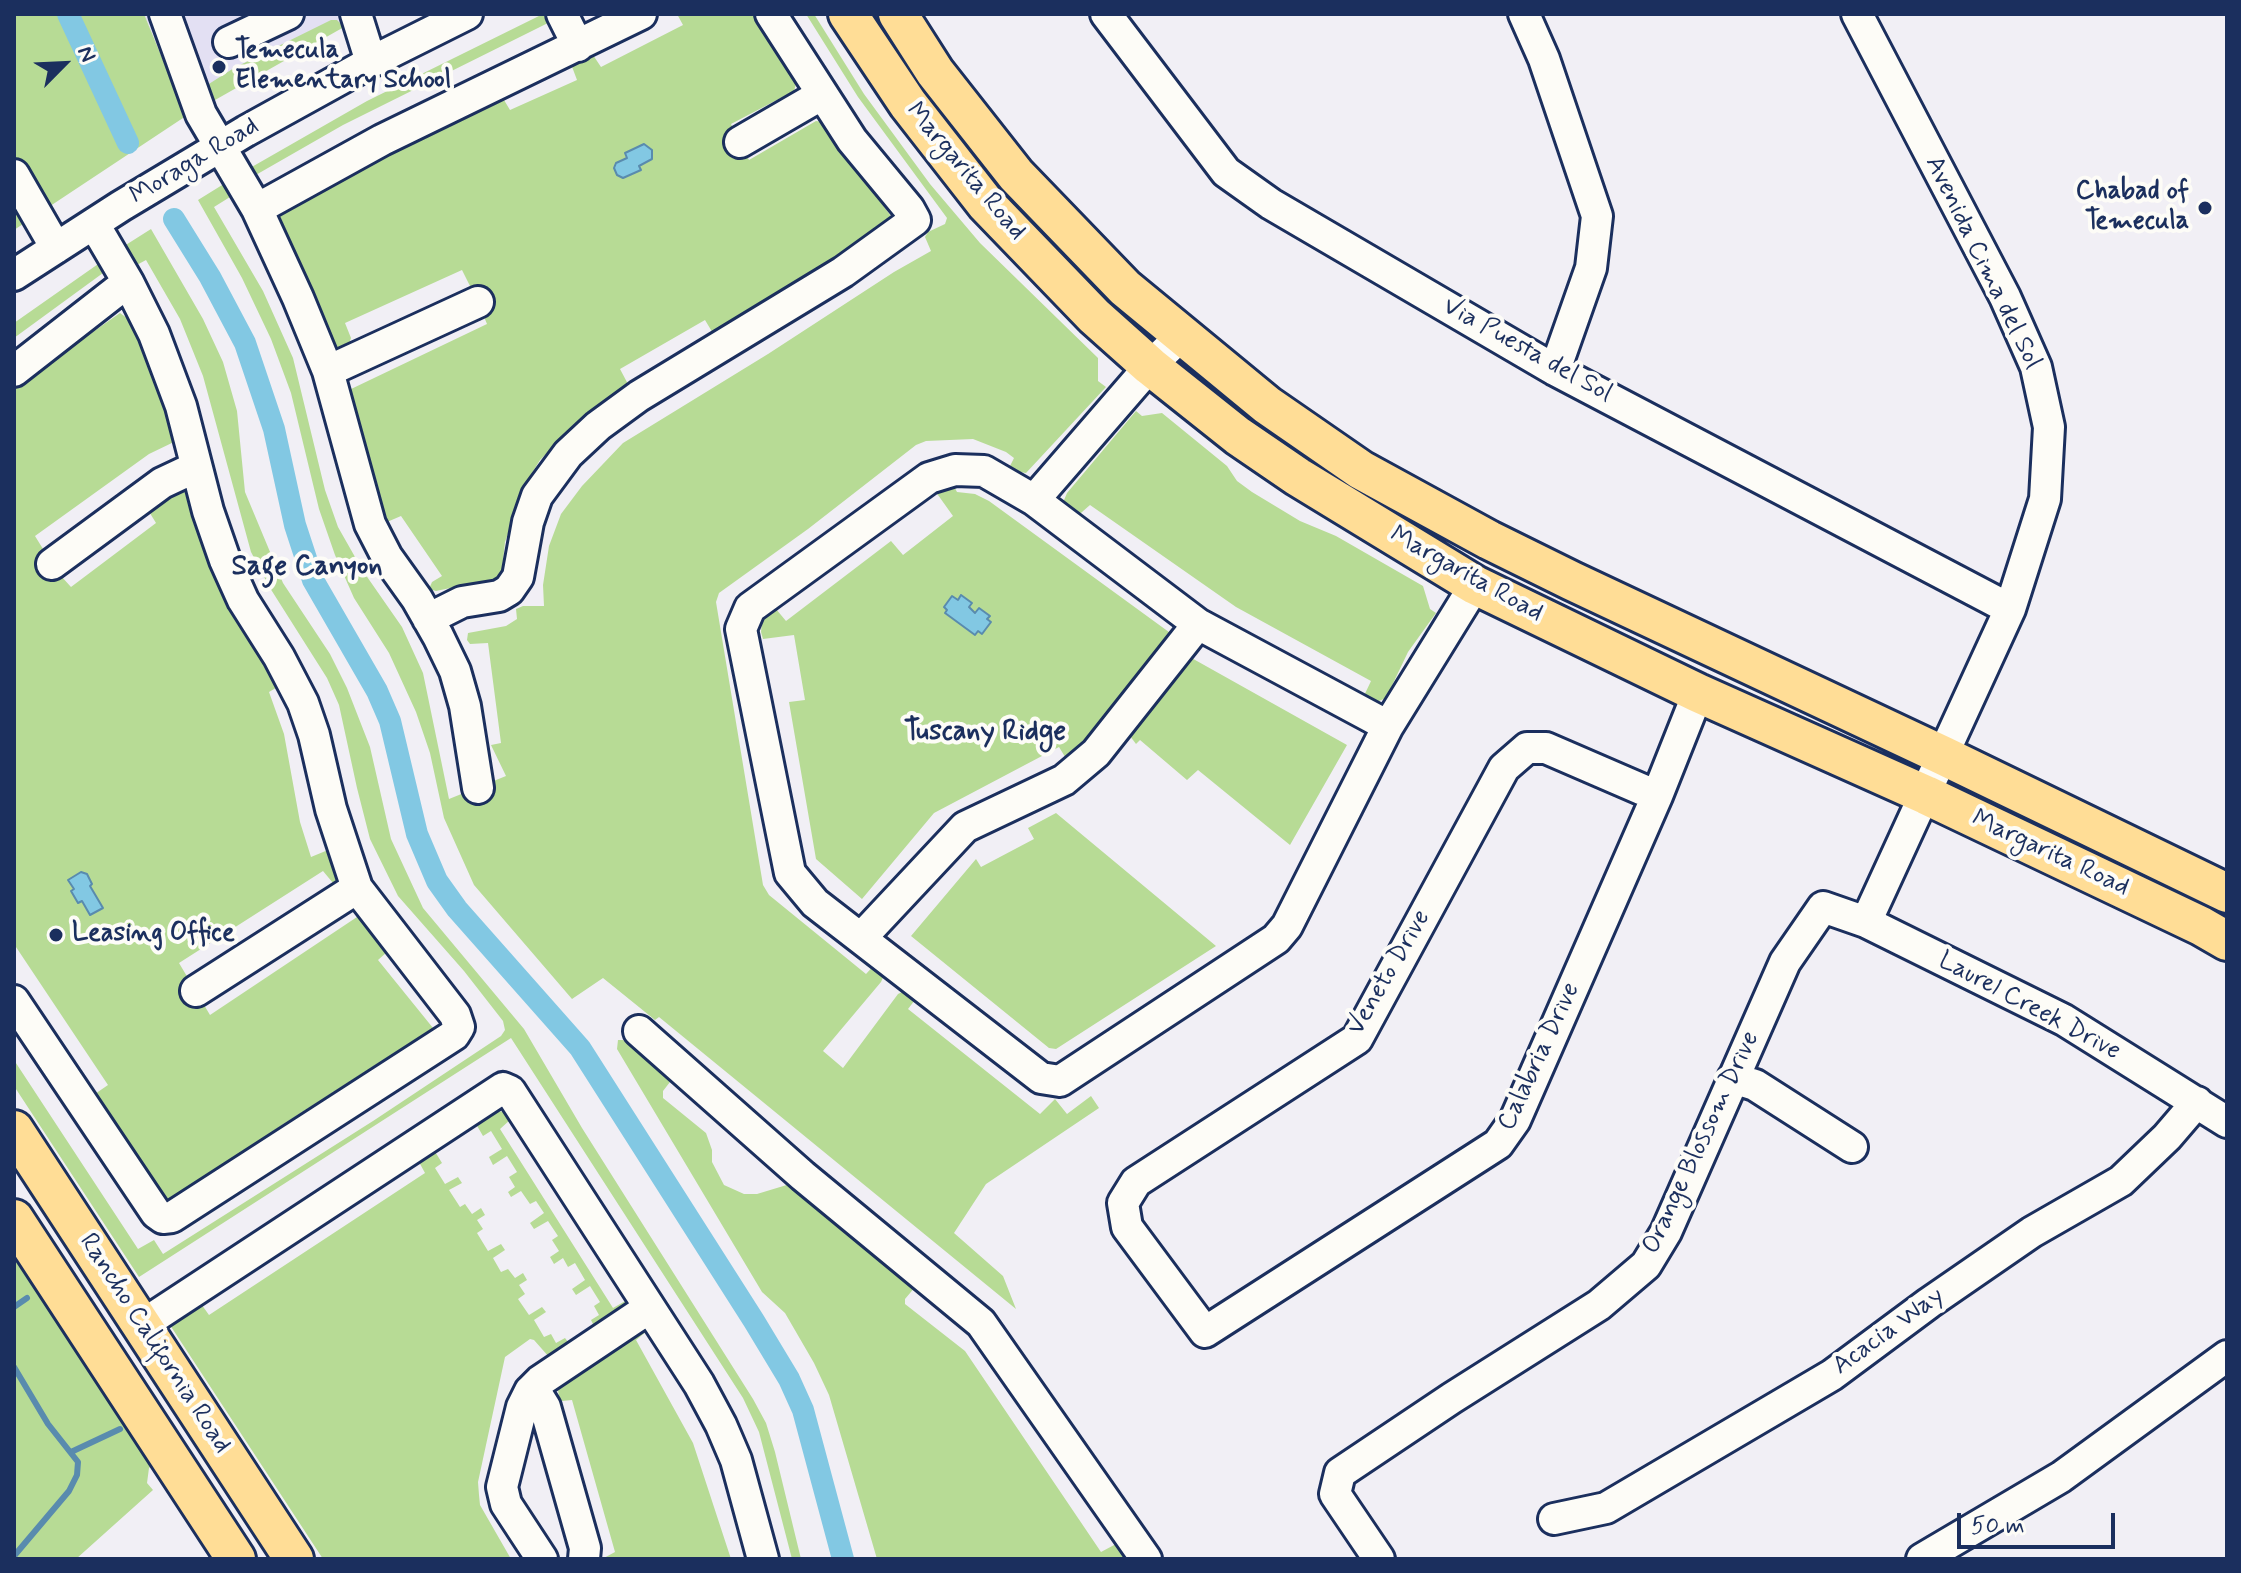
<!DOCTYPE html>
<html>
<head>
<meta charset="utf-8">
<style>
  body { margin:0 }
  #map { position:relative; width:2241px; height:1573px; overflow:hidden; background:#f1eff5; font-family:Mynerve,sans-serif }
  canvas { display:block }
  .frame { position:absolute; inset:0; border:16px solid #1b2f5e; pointer-events:none }
  .north { position:absolute; left:24px; top:24px; width:80px; height:80px; -webkit-text-stroke:6px #fdfcf7; paint-order:stroke; rotate:66deg; font-size:22px; font-weight:700; line-height:32px; text-align:center; color:#1b2f5e }
  .north::after { content:''; display:block; margin:auto; width:28px; height:36px; background:#1b2f5e; clip-path:polygon(50% 0,100% 100%,50% 72%,0 100%) }
  .scale { position:absolute; left:1957px; top:1513px; width:158px; height:36px; box-sizing:border-box; border:4px solid #1b2f5e; border-top:0; padding-left:10px; font-size:24px; line-height:28px; white-space:nowrap; color:#1b2f5e; -webkit-text-stroke:6px #fdfcf7; paint-order:stroke }
</style>
</head>
<body>
<div id="map">
<canvas width="2241" height="1573"></canvas>
<div class="frame"></div>
<div class="north">N</div>
<div class="scale">50 m</div>
</div>
<script>
const context = document.querySelector('canvas').getContext('2d');
context.lineJoin = 'round';
function fill(path, color) { context.fillStyle = color; context.fill(path, 'evenodd'); }
const poly = rows => new Path2D(rows.map(r => 'M' + r).join(''));
function strokePath(path, color, width, dash) { context.strokeStyle = color; context.lineWidth = width; context.lineCap = dash ? 'butt' : 'round'; context.setLineDash(dash || []); context.stroke(path); }
function label(font, color, halo, rows, align = 'center') {
  context.font = font + ' Mynerve,sans-serif'; context.lineWidth = 8; context.setLineDash([]); context.textBaseline = 'middle'; context.strokeStyle = halo; context.fillStyle = color; for (const [text, x, y, turn = 0] of rows) {
    context.save(); context.translate(x, y); context.rotate((+turn || 0) * Math.PI / 180); context.textAlign = isNaN(turn) ? turn : align; if (halo) context.strokeText(text, 0, 0); context.fillText(text, 0, 0); context.restore();
  }
}
const built = poly([
  [144,14,371,14,329,34,186,116]
]);
const green = poly([
  [14,14,144,14,186,116,14,230],
  [543,14,548,23,343,125,254,176,250,168,367,101],
  [677,14,756,14,796,84,794,91,731,124,749,160,816,121,822,122,893,219,755,311,714,335,705,320,620,369,629,386,603,402,578,422,540,460,527,481,505,542,502,570,498,578,436,591,429,589,432,582,442,576,401,516,387,522,381,517,357,438,349,390,487,324,478,302,462,270,345,323,351,338,349,344,334,350,273,218,276,211,501,95,510,110,577,80,571,64,593,55,601,67,683,25],
  [806,14,814,14,864,94,930,184,980,243,1098,358,1098,381,1106,387,1026,473,1008,470,1014,458,1006,452,973,439,926,441,916,445,808,529,719,593,716,602,763,885,769,895,866,974,878,961,885,973,881,982,823,1051,843,1068,898,994,906,990,918,996,908,1009,1040,1114,1055,1099,1067,1114,1091,1096,1099,1108,986,1184,954,1233,1003,1276,1016,1309,659,1017,655,1020,603,978,572,999,474,885,444,818,430,753,416,712,389,653,354,598,335,555,319,509,291,393,271,339,242,278,198,200,227,182,233,192,230,197,214,207,263,291,293,358,325,490,338,527,363,571,402,627,423,673,449,799,506,776,491,745,501,743,488,643,470,644,467,640,468,633,506,626,517,619,516,609,523,606,544,606,543,585,549,546,561,514,582,486,623,443,768,354,894,272,931,251,925,237,928,232,945,224,947,218,858,97],
  [331,20,337,20,344,27,208,104,201,89,234,68],
  [151,229,203,319,223,362,237,411,245,492,283,583,330,654,347,688,370,747,391,839,410,880,423,908,524,1029,582,1128,753,1399,766,1423,775,1452,801,1559,792,1559,759,1432,743,1398,511,1038,139,1277,14,1086,14,1060,138,1249,154,1240,163,1254,373,1121,501,1036,505,1030,503,1021,464,971,398,896,370,839,357,788,339,705,327,678,270,588,251,552,203,376,180,319,146,260,133,267,121,248],
  [101,262,105,268,103,273,14,338,14,323],
  [120,313,131,321,176,435,176,441,149,454,35,536,43,549,41,554,71,587,156,523,148,510,177,489,183,488,228,605,281,685,269,692,284,734,300,822,311,857,328,850,340,879,333,883,323,871,179,963,210,1015,360,915,387,952,378,960,433,1028,282,1125,174,1199,164,1202,92,1096,108,1085,14,944,14,387],
  [1136,411,1142,416,1162,413,1227,466,1237,481,1252,492,1300,521,1336,536,1423,586,1430,609,1436,613,1408,652,1386,698,1372,704,1362,700,1371,681,1236,607,1090,505,1074,519,1062,505,1067,493],
  [952,482,957,492,975,494,989,501,1173,635,1101,734,1067,760,1059,747,934,813,862,899,816,859,789,702,805,700,794,635,763,639,761,632,762,620,767,614,776,609,786,621,891,541,903,555,953,516,933,488],
  [1188,656,1347,745,1290,845,1198,770,1187,780,1140,740,1136,744,1130,736,1129,728],
  [1056,813,1216,946,1056,1049,1049,1048,911,936,976,859,981,867,1034,839,1028,828],
  [555,1009,590,1057,775,1346,804,1401,848,1559,835,1559,791,1402,775,1368,637,1150,565,1040,546,1015],
  [618,1040,623,1040,668,1076,670,1082,663,1091,663,1098,706,1133,712,1150,712,1162,724,1185,744,1194,757,1194,790,1184,916,1286,905,1299,905,1304,965,1351,1101,1552,1116,1544,1126,1559,877,1559,829,1395,814,1363,785,1313,762,1292,617,1049],
  [496,1111,505,1112,510,1120,500,1129,613,1308,627,1300,631,1306,549,1357,534,1340,530,1339,505,1357,478,1482,479,1495,480,1505,511,1559,323,1559,168,1322,199,1301,209,1315,425,1173,419,1162,422,1157,434,1150,442,1163,435,1168,445,1184,458,1177,462,1183,449,1190,460,1207,465,1204,472,1214,481,1208,485,1215,477,1220,483,1229,477,1233,488,1251,501,1244,505,1250,493,1258,501,1272,508,1269,515,1278,523,1273,527,1280,519,1285,525,1294,518,1299,529,1315,542,1307,546,1312,534,1320,544,1337,551,1334,556,1343,565,1338,568,1342,594,1326,591,1320,599,1315,594,1306,600,1302,590,1286,576,1295,572,1289,585,1280,575,1263,568,1267,563,1258,554,1264,550,1257,559,1251,552,1240,558,1236,548,1221,534,1229,530,1223,544,1213,536,1201,530,1204,521,1191,511,1197,508,1192,515,1187,509,1177,517,1172,507,1156,493,1165,489,1157,502,1149,491,1131,483,1136,476,1124],
  [14,1246,154,1463,149,1468,147,1483,153,1490,76,1559,14,1559],
  [646,1326,647,1331,636,1340,693,1443,731,1559,602,1559,615,1552,572,1400,562,1401,559,1398,558,1389,560,1380]
]);
const water = poly([
  [644,144,652,150,652,159,639,166,641,170,623,178,617,175,614,168,616,163,627,158,625,153,644,144],
  [961,595,972,603,969,607,975,613,979,608,990,616,987,619,991,622,982,634,978,631,975,635,945,613,947,610,944,607,952,596,958,600,961,595],
  [81,872,87,874,92,884,90,886,103,908,90,915,82,901,78,903,71,891,74,889,68,880,81,872]
]);
const stream = poly([
  [14,1307,27,1298],
  [14,1367,48,1424,78,1462,77,1475,69,1491,14,1556],
  [71,1452,120,1429]
]);
const canal = poly([
  [68,14,128,143],
  [174,219,210,277,245,343,274,429,295,525,313,580,377,691,390,721,417,834,437,881,457,909,580,1048,754,1321,789,1379,803,1410,843,1559]
]);
const minor = poly([
  [165,14,201,114,257,209,298,298,328,371,370,524,387,557,417,599,438,636,455,671,465,706,478,788],
  [356,14,371,62],
  [562,14,578,46],
  [1106,14,1226,172,1271,204,1555,370,2010,609],
  [1524,14,1544,59,1597,216,1591,268,1555,370],
  [1857,14,2005,297,2036,367,2049,427,2045,499,2010,609,1866,922],
  [229,42,288,14],
  [740,142,821,95],
  [14,175,56,248],
  [257,209,382,140,641,14],
  [14,275,121,206,246,131,371,62,467,14],
  [14,371,128,282],
  [328,371,478,302],
  [1034,500,1150,366,1181,336],
  [52,564,162,483,196,467],
  [428,619,462,602,499,596,509,590,518,577,528,522,537,496,568,454,598,426,639,396,843,272,915,220,909,209,852,140,771,14],
  [1388,726,1198,624,1034,500,984,471,955,470,929,478,750,608,741,629,790,873,815,903,1041,1078,1060,1081,1276,939,1287,926,1388,726,1475,585],
  [1657,796,1546,748,1527,748,1504,768,1357,1039,1136,1182,1123,1203,1127,1227,1205,1332,1498,1144,1515,1120,1657,796,1698,693],
  [861,938,965,827,1064,780,1096,753,1198,624],
  [196,991,357,888],
  [14,1001,156,1213,163,1218,172,1217,454,1035,459,1027,455,1015,357,888,331,809,314,735,303,703,279,657,243,600,225,560,208,511,181,406,154,334,128,282,94,224],
  [639,1031,803,1176,981,1323,1146,1559],
  [1733,1078,1755,1085,1852,1147],
  [142,1325,503,1088,510,1091,699,1384,721,1425,736,1460,763,1559],
  [530,1391,537,1394,545,1407,585,1548,584,1559],
  [1554,1519,1606,1508,1832,1375,1929,1303,2032,1232,2121,1181,2167,1137,2197,1102],
  [542,1559,506,1504,502,1487,522,1407,530,1391,540,1381,649,1308],
  [1379,1559,1335,1494,1340,1473,1452,1398,1599,1305,1646,1265,1666,1232,1785,962,1823,907,1866,922,2064,1020,2227,1122],
  [1922,1559,2061,1477,2227,1356]
]);
const major = poly([
  [848,14,908,104,986,204,1094,316,1150,366,1238,436,1298,477,1475,585,1698,693,1926,795,2201,926,2227,941],
  [898,14,935,72,1016,175,1125,288,1267,405,1361,470,1489,540,1572,581,1944,756,2227,893],
  [14,1130,294,1559],
  [14,1219,236,1559]
]);
const markers = [
  [219,67,8,"#1b2f5e"],
  [2205,208,8,"#1b2f5e"],
  [56,935,8,"#1b2f5e"]
];
const poiNames = [
  ["Temecula",235,52],
  ["Elementary School",235,82],
  ["Chabad of",2189,193,"right"],
  ["Temecula",2189,223,"right"],
  ["Leasing Office",72,935]
];
const streetNames = [
  ["Moraga Road",195,162,-31],
  ["Margarita Road",965,172,50],
  ["Avenida Cima del Sol",1982,263,64],
  ["Via Puesta del Sol",1527,351,29],
  ["Margarita Road",1466,575,29],
  ["Margarita Road",2050,854,25],
  ["Veneto Drive",1390,973,-60],
  ["Laurel Creek Drive",2029,1007,28],
  ["Calabria Drive",1540,1057,-65],
  ["Orange Blossom Drive",1702,1143,-65],
  ["Acacia Way",1889,1332,-36],
  ["Rancho California Road",154,1344,57]
];
const neighbourhoodNames = [
  ["Sage Canyon",307,568],
  ["Tuscany Ridge",985,733]
];
fill(built, '#e3e0f3');
fill(green, '#b7db95');
fill(water, '#82c8e3');
strokePath(water, '#598bae', 2);
strokePath(stream, '#598bae', 6);
strokePath(canal, '#82c8e3', 22);
strokePath(minor, '#1b2f5e', 36);
strokePath(major, '#1b2f5e', 44);
strokePath(minor, '#fdfcf7', 30);
strokePath(major, '#ffdd96', 38);
for (const [x, y, r, color] of markers) { const dot = new Path2D(); dot.arc(x, y, r, 0, 2 * Math.PI); context.fillStyle = color; context.fill(dot); strokePath(dot, '#fdfcf7', 3); }
label('bold 26px', '#1b2f5e', '#fdfcf7', poiNames, 'left');
label('26px', '#1b2f5e', '#fdfcf7', streetNames);
label('bold 28px', '#1b2f5e', '#fdfcf7', neighbourhoodNames);
</script>
</body>
</html>
